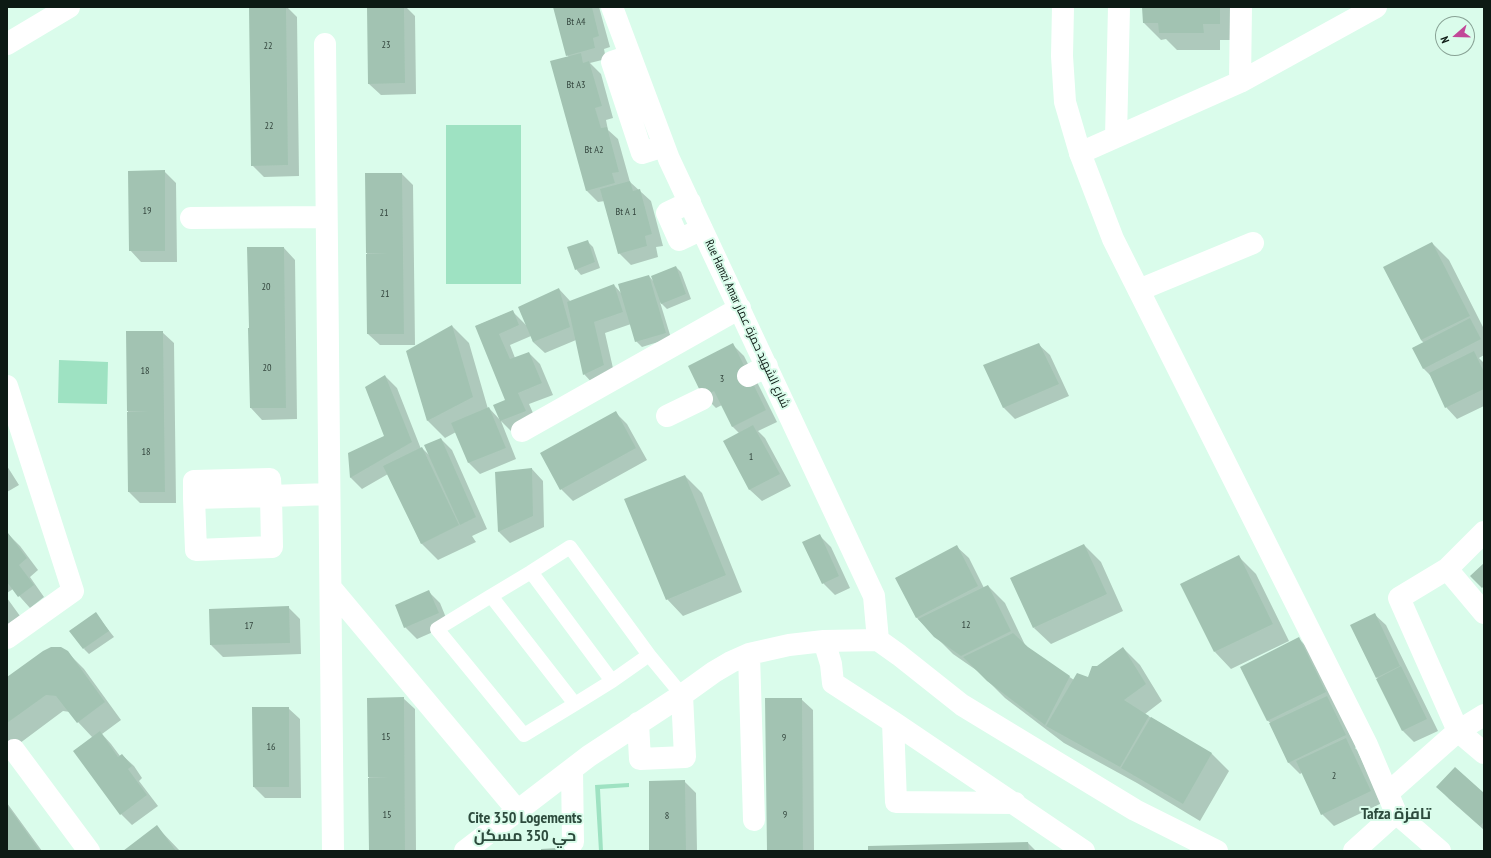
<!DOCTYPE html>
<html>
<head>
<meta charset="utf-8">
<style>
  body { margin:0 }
  #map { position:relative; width:1491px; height:858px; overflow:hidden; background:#dafceb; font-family:"PT Sans Narrow",sans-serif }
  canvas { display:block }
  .frame { position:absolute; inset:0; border:8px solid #0d1a14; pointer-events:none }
  .north { position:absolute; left:1435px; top:16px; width:40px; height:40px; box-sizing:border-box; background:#dafceb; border:1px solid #88a295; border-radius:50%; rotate:250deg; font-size:11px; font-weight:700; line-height:16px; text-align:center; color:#0d1a14 }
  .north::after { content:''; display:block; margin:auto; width:14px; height:18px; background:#c24798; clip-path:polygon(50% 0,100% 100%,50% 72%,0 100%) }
</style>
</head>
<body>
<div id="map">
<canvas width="1491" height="858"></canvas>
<div class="frame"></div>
<div class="north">N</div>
</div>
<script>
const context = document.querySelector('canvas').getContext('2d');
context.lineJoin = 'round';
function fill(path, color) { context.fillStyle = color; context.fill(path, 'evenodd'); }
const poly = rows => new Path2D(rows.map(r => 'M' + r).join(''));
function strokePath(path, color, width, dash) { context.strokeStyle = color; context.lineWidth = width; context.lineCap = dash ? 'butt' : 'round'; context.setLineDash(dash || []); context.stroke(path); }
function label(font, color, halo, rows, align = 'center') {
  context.font = font + ' "PT Sans Narrow",Cairo,sans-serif'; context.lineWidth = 4; context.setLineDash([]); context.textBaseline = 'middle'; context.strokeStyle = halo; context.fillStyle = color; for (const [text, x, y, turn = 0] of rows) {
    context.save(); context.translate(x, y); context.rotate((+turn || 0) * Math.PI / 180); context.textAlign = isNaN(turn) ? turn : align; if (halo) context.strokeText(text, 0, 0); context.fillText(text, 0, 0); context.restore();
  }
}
const green = poly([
  [446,125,521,125,521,284,446,284],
  [59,360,108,362,107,404,58,403],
  [629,783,629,787,600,789,603,851,599,851,595,785]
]);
const shadow = poly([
  [250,7,287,7,297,17,299,176,264,177,252,165],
  [368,7,406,7,415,16,416,94,381,95,369,84],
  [554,7,599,7,610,47,604,49,606,59,590,63,601,74,613,118,606,120,608,130,618,139,630,182,651,201,663,246,656,247,658,257,631,265,619,253,605,201,598,202,587,191,569,57,567,55],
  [1143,7,1229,7,1237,14,1237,40,1220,40,1220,50,1177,50,1166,39,1161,40,1144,23],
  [164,171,176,183,177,262,141,262,130,250],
  [366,174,402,174,413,185,415,345,380,345,368,334],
  [587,241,593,247,600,268,581,275,576,269],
  [1432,243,1449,260,1484,329,1484,355,1479,358,1484,363,1484,406,1457,419,1446,407,1431,376,1424,369,1413,348,1424,343,1421,340],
  [284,248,295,260,297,419,262,420,251,408],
  [676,267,681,272,691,299,667,309,660,302,671,338,642,347,636,341,631,324,605,333,615,377,595,386,584,374,576,340,545,353,533,342,531,336,510,345,515,358,529,353,540,364,553,395,529,404,537,422,512,432,501,421,516,459,480,474,469,463,456,432,445,438,428,421,408,351,452,326,469,343,488,409,489,408,500,420,507,400,476,326,512,311,526,325,559,289,571,302,614,285,622,294,649,276,654,282],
  [127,332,162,332,174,343,176,503,140,503,129,492],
  [1038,344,1050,355,1069,396,1015,419,1004,408,985,366],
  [733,345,744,356,777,422,758,431,765,438,791,486,762,501,750,490,725,441,739,433,732,426,722,405,716,408,704,396],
  [385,376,397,388,421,449,422,448,430,456,441,439,452,450,487,529,472,536,476,542,438,560,421,543,388,474,362,489,351,478,349,454,385,436],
  [616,413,627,424,647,460,573,501,561,489],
  [7,466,19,485,7,492],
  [532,469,543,481,544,527,510,543,499,532,496,473],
  [685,476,702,493,742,592,683,616,667,599],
  [8,534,20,546,38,570,30,577,44,597,30,608,13,589,7,593,7,535],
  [819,535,831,547,850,588,835,595,823,583],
  [1084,545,1101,562,1123,611,1051,644,1034,628],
  [957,547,969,558,984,588,988,586,1005,603,1026,647,1074,680,1089,679,1097,667,1123,648,1140,665,1162,701,1145,714,1212,754,1229,771,1200,821,1137,783,1064,743,1005,698,979,672,953,654,917,618,896,578],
  [1239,557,1256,574,1289,641,1231,669,1215,652],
  [428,591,440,603,449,625,417,639,405,627],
  [7,598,20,616,7,625],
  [288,607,300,619,301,654,223,657,211,645,210,610],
  [96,614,114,637,89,654,84,649],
  [1374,614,1386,625,1438,731,1414,742,1403,731,1377,677],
  [1299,639,1316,656,1356,747,1355,748,1357,750,1382,803,1334,826,1322,814,1303,772,1300,774,1288,762,1271,723,1268,721,1241,668],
  [67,652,84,669,121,720,102,734,111,744,120,756,122,755,134,766,142,778,139,781,158,806,132,825,121,814,93,738,78,722,70,712,63,711,8,752,7,751,7,679],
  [368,698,403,698,415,709,416,851,370,851],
  [801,699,813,710,814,851,768,851],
  [288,708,300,719,301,798,265,798,254,787],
  [684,781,696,793,697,851,650,851],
  [1438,787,1484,794,1484,830,1449,799],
  [7,803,42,851,7,851],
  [157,827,180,851,125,851],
  [1028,843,1036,851,869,851]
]);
const building = poly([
  [249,7,286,7,288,165,251,166],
  [367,7,404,7,405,83,368,84],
  [553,7,592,7,599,36,593,38,595,48,566,56],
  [1142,7,1220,7,1220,24,1203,24,1204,33,1159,33,1158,23,1143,23],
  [581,53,583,63,589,61,602,106,595,108,601,128,607,127,619,172,612,173,615,183,586,191,550,61],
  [165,170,165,251,129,251,128,171],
  [365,173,402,173,404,334,367,334,366,254,387,253,366,253],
  [630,181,633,191,640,189,652,234,645,236,647,246,618,254,600,189],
  [588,240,595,262,575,270,567,247],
  [1432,242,1470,316,1421,340,1383,267],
  [247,247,284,247,286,408,250,408,248,328,278,327,249,328],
  [676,266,686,294,661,304,651,276],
  [649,275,666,333,635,342,618,284],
  [614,284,623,312,594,322,604,365,583,375,567,302],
  [559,288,570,327,533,342,518,307],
  [513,310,519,325,499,334,510,359,529,352,542,383,518,393,526,411,500,421,493,405,505,400,475,326],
  [1470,318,1481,339,1423,369,1412,348],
  [452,325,473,397,427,421,406,351],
  [126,331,163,331,165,492,128,492,127,412,148,411,127,411],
  [733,343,766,410,732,427,714,391,703,397,688,366],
  [1039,343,1059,384,1003,408,983,365],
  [1474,351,1484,372,1484,389,1445,408,1429,373],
  [385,375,412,442,350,478,348,453,384,436,365,387],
  [489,407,506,448,468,463,451,423],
  [616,411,636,448,560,490,540,453],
  [753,425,780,474,749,490,723,441],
  [441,438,476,517,460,525,424,445],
  [422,447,459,525,421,544,383,466],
  [532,468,533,516,498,532,495,472],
  [685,475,726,575,666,600,624,499],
  [8,533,27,558,19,565,34,585,18,597,7,582,7,534],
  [820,534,839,576,822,584,802,542],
  [1084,544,1107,594,1033,628,1010,578],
  [957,545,978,586,916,618,895,578],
  [1239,555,1273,624,1214,652,1180,584],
  [1484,563,1484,586,1482,588,1470,576],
  [988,585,1011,631,961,656,934,637,918,619],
  [429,590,439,613,404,628,395,605],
  [289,606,290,643,210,645,209,609],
  [96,612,109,631,83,649,69,631],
  [1375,613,1400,666,1376,678,1350,625],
  [1013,633,1028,647,1070,676,1045,725,987,681,963,657],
  [1299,637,1326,692,1267,721,1240,667],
  [51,647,61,647,68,651,105,702,77,723,56,696,46,695,7,723,7,677,43,651],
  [1123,647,1146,684,1124,700,1149,716,1120,767,1046,726,1077,673,1088,677,1092,666,1097,666],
  [1401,666,1427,719,1402,731,1376,679],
  [1327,696,1346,735,1288,763,1269,723],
  [404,697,405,851,369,851,368,778,388,777,368,777,367,698],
  [765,698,802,698,803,851,767,851],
  [252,707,289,707,289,787,253,787],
  [1151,717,1212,753,1183,804,1121,768],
  [100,731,118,757,122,754,132,766,128,769,147,795,120,815,73,751],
  [1346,738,1371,791,1321,815,1296,761],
  [1455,767,1484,793,1484,822,1480,826,1436,787],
  [685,780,686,851,649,851,649,781],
  [7,805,40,851,7,851],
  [157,825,176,851,123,851],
  [1028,842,1029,851,868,851,868,846],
  [558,848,558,851,541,851,541,849]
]);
const lane = poly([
  [531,572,570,547,649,655],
  [491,596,531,572,612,681],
  [575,704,491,596,437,629,524,735,575,704,612,681,649,655,682,695]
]);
const street = poly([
  [612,7,669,159,874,596,878,640],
  [7,44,69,7],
  [325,44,333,851],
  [630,56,612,62,642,153,664,146],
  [1240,82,1241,7],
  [1116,137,1119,7],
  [1080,153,1240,82,1376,7],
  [690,202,667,213,679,240,702,229],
  [191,218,326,217],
  [1139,290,1253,243],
  [748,376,767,366],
  [7,386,73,591,7,638],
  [667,416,702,399],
  [522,431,740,308],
  [194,498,196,550,272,547,271,496,270,479,194,481,194,498,271,496,329,494],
  [1447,569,1484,532],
  [331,588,517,810],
  [1484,613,1447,569,1399,598,1458,731,1484,753],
  [824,641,831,664,833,683,893,722,1084,851],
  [749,654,754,820],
  [893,722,896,802,1015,803],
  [638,723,640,759,685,757,682,695],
  [14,750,89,851],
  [572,769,573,842],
  [1388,793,1458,731,1484,715],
  [465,851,589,756,682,695,714,672,731,662,749,654,789,645,824,641,878,640,899,655,962,705,1135,810,1217,851],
  [1354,851,1396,813]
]);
const secondary = poly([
  [1063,7,1062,56,1065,102,1080,153,1113,239,1367,745,1396,813,1440,851]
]);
const numberNames = [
  ["Bt A4",576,22],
  ["23",386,45],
  ["22",268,46],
  ["Bt A3",576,85],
  ["22",269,126],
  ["Bt A2",594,150],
  ["19",147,211],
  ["Bt A 1",626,212],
  ["21",384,213],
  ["20",266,287],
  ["21",385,294],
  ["20",267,368],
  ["18",145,371],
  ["3",722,379],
  ["18",146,452],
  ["1",751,457],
  ["12",966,625],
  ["17",249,626],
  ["15",386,737],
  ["9",784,738],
  ["16",271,747],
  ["2",1334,776],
  ["15",387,815],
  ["9",785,815],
  ["8",667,816]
];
const streetNames = [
  ["Rue Hamzi Amar شارع الشهيد حمزة عمار",747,324,65]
];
const districtNames = [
  ["Tafza تافزة",1396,814],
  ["Cite 350 Logements",525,818],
  ["حي 350 مسكن",525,836]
];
fill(green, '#9ee2c2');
fill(shadow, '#0003');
fill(building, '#a2c3b2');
strokePath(lane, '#fff', 14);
strokePath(street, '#fff', 22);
strokePath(secondary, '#fff', 22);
label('10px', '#32443c', null, numberNames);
label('12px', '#0d1a14', '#dafceb', streetNames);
label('bold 16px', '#2d4b3d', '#dafceb', districtNames);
</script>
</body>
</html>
